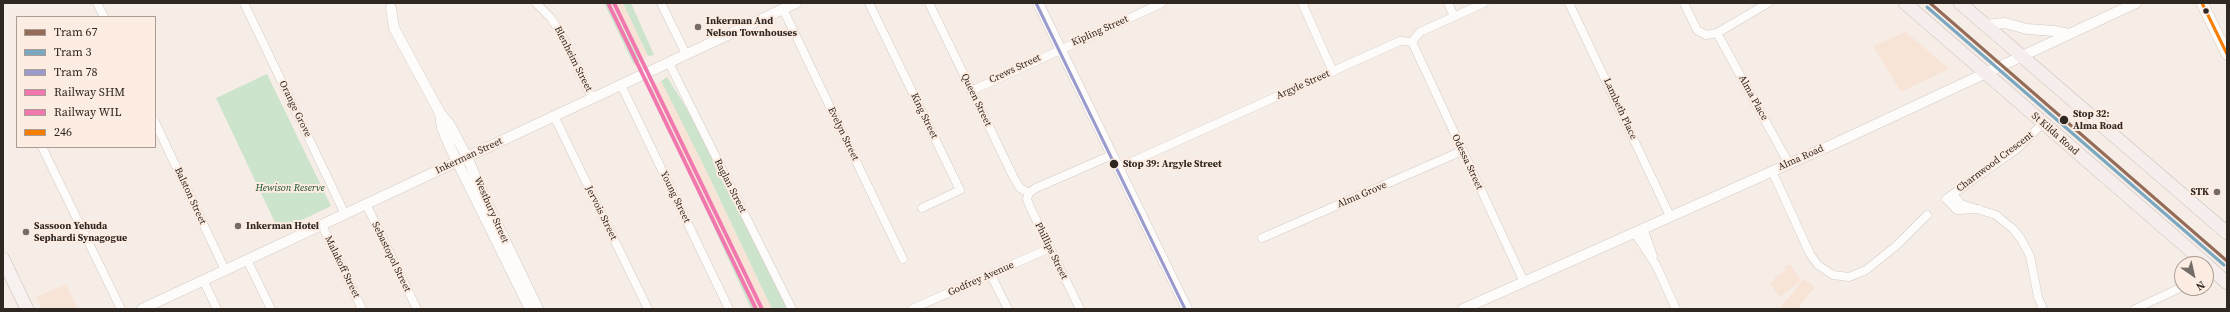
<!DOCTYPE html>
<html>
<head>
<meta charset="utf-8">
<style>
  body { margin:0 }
  #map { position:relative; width:2230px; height:312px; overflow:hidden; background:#f7ede7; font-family:"Source Serif 4",serif }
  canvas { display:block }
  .frame { position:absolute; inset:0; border:4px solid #2e2722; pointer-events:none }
  .legend { position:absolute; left:16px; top:16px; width:140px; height:132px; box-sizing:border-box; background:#fdece1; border:1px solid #aa9d95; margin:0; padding:5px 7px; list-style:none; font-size:12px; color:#2e2722 }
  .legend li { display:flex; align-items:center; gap:8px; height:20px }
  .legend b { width:20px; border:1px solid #aa9d95 }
  .north { position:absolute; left:2174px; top:256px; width:40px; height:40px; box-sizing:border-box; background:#fdece1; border:1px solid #aa9d95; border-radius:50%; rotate:146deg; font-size:11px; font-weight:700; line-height:16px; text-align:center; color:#2e2722 }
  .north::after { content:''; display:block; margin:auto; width:14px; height:18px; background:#746c67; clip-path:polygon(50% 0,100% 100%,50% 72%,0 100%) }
</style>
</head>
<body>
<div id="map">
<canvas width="2230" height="312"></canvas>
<div class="frame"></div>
<ul class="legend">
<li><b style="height:5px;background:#956c58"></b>Tram 67</li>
<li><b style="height:5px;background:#7aa8c0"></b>Tram 3</li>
<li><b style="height:5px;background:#9a9acd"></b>Tram 78</li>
<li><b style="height:5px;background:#f178af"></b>Railway SHM</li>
<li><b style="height:5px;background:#f178af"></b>Railway WIL</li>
<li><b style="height:5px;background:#f57d02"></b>246</li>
</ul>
<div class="north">N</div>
</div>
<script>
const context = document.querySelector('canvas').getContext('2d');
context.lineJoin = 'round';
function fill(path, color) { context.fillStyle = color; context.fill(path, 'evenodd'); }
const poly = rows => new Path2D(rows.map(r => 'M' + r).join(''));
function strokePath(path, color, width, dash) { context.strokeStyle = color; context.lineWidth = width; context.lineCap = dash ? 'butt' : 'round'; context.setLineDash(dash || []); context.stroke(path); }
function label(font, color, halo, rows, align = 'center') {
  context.font = font + ' "Source Serif 4",serif'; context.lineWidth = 4; context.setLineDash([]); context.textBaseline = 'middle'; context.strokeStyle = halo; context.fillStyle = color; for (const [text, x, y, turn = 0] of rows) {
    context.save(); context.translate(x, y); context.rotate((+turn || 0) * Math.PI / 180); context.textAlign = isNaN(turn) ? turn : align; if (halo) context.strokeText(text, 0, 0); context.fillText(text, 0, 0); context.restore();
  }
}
const built = poly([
  [610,3,623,3,648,56,640,61],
  [1906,32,1949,69,1901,92,1873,46],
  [661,81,679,115,772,309,756,309,656,97,651,86],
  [1790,264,1801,281,1780,297,1769,283,1775,280,1775,277,1786,270,1784,267],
  [1804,279,1815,287,1798,308,1799,309,1779,309],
  [66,284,78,309,42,309,36,297]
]);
const green = poly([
  [604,3,610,3,640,61,634,65],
  [623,3,631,3,654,55,648,56],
  [267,74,331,206,279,231,216,98],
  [667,77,687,109,787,309,772,309,703,164,661,81],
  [651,86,666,120,756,309,751,309,651,89,648,87]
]);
const minor = poly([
  [97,3,104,17],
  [244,3,345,214],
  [536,3,550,17,559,30,592,98],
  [661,3,686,54],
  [869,3,960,190,922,208],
  [929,3,1014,178,1020,188,1029,193],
  [1302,3,1333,72],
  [1448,3,1454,16],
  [1569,3,1670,216],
  [1684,3,1697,30,1706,35,1717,33,1768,3],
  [783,9,903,259],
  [1717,33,1789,164],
  [1412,42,1524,282],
  [669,63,792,309],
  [621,85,729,309],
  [971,91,1162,3],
  [554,116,648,309],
  [155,122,225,270],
  [42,147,121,309],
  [1118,168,1400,41,1412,42,1420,32,1484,3],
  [1772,171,1810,254,1818,265,1833,275,1849,277,1866,270,1896,246,1927,215],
  [1029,193,1027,199,1030,207,1080,309],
  [1029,193,1036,188,1112,155],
  [1953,194,1961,204,1996,215,2013,229,2021,239,2030,256,2038,297,2043,309],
  [366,204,417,309],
  [1979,209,1957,210,1946,199,2018,148,2043,123],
  [322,225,362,309],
  [1643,228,1653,256],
  [1634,232,1656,265,1676,309],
  [1262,238,1462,151],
  [247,260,271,309],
  [991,275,1008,309],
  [203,280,217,309],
  [912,309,1050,248],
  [2135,309,2182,287]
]);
const tertiary = poly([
  [1038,3,1187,309],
  [391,8,394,28,440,113,450,125,467,157,488,205,538,309],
  [1985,25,2005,23,2027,29,2054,31,2069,34],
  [440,113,442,128,450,147,530,309],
  [142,309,796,3],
  [1463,309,1838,142,2136,3]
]);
const secondary = poly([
  [2202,3,2227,54]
]);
const primary = poly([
  [3,259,27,309]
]);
const trunk = poly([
  [1905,3,2206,264],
  [1960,3,2227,233],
  [2206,264,2227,283]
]);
const bus1 = poly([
  [2202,3,2227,54]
]);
const rail1 = poly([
  [614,3,762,309]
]);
const rail2 = poly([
  [609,5,756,309]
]);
const tram1 = poly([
  [1930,3,2227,261]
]);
const tram2 = poly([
  [1927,7,2224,265]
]);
const tram3 = poly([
  [1036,3,1185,309]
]);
const markers = [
  [2206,11,3.5,"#2e2722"],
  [698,27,4,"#746c67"],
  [2064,120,5,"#2e2722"],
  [1114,164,5,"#2e2722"],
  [2217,192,4,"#746c67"],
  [238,226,4,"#746c67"],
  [26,232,4,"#746c67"]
];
const poiNames = [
  ["Inkerman And",706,21],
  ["Nelson Townhouses",706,33],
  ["STK",2209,192,"right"],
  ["Sassoon Yehuda",34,226],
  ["Sephardi Synagogue",34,238],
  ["Inkerman Hotel",246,226]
];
const streetNames = [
  ["Kipling Street",1100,31,-24],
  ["Blenheim Street",573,59,63],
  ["Crews Street",1015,69,-25],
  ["Argyle Street",1303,85,-24],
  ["Alma Place",1753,98,61],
  ["Queen Street",976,100,64],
  ["Orange Grove",295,109,64],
  ["Lambeth Place",1620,109,65],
  ["King Street",924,116,64],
  ["Evelyn Street",843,134,64],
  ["St Kilda Road",2055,134,41],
  ["Inkerman Street",469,156,-25],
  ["Alma Road",1801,158,-24],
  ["Odessa Street",1467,162,65],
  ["Charnwood Crescent",1995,162,-37],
  ["Raglan Street",730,186,63],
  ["Alma Grove",1362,195,-23],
  ["Balston Street",190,196,65],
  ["Young Street",675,197,64],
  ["Westbury Street",491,210,66],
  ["Jervois Street",601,213,64],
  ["Phillips Street",1051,251,64],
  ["Sebastopol Street",391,257,64],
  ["Malakoff Street",342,267,64],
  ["Godfrey Avenue",981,279,-24]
];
const stopNames = [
  ["Stop 32:",2073,114],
  ["Alma Road",2073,126],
  ["Stop 39: Argyle Street",1123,164]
];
const parkNames = [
  ["Hewison Reserve",290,188]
];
fill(built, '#f8e4d7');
fill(green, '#cce3cc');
strokePath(minor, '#d2cac4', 9);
strokePath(tertiary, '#d2cac4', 11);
strokePath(secondary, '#d2cac4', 12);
strokePath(primary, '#c7bbb7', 14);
strokePath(trunk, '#c7bbb7', 14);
strokePath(minor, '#fefcfb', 8);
strokePath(tertiary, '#fefcfb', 10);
strokePath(secondary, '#fefcfb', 11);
strokePath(primary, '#f7f2f0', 13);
strokePath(trunk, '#f5eeec', 13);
strokePath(bus1, '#f57d02', 3);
strokePath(rail1, '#f178af', 4);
strokePath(rail2, '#f178af', 4);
strokePath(tram1, '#956c58', 3);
strokePath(tram2, '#7aa8c0', 3);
strokePath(tram3, '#9a9acd', 3);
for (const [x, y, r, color] of markers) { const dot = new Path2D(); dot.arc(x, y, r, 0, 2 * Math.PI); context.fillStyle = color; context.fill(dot); strokePath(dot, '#fdece1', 1.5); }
label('bold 10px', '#2e2722', '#fdece1', poiNames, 'left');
label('10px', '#2e2722', '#fdece1', streetNames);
label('bold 10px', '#2e2722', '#fdece1', stopNames, 'left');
label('italic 10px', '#154f2b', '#fdece1', parkNames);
</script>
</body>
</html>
